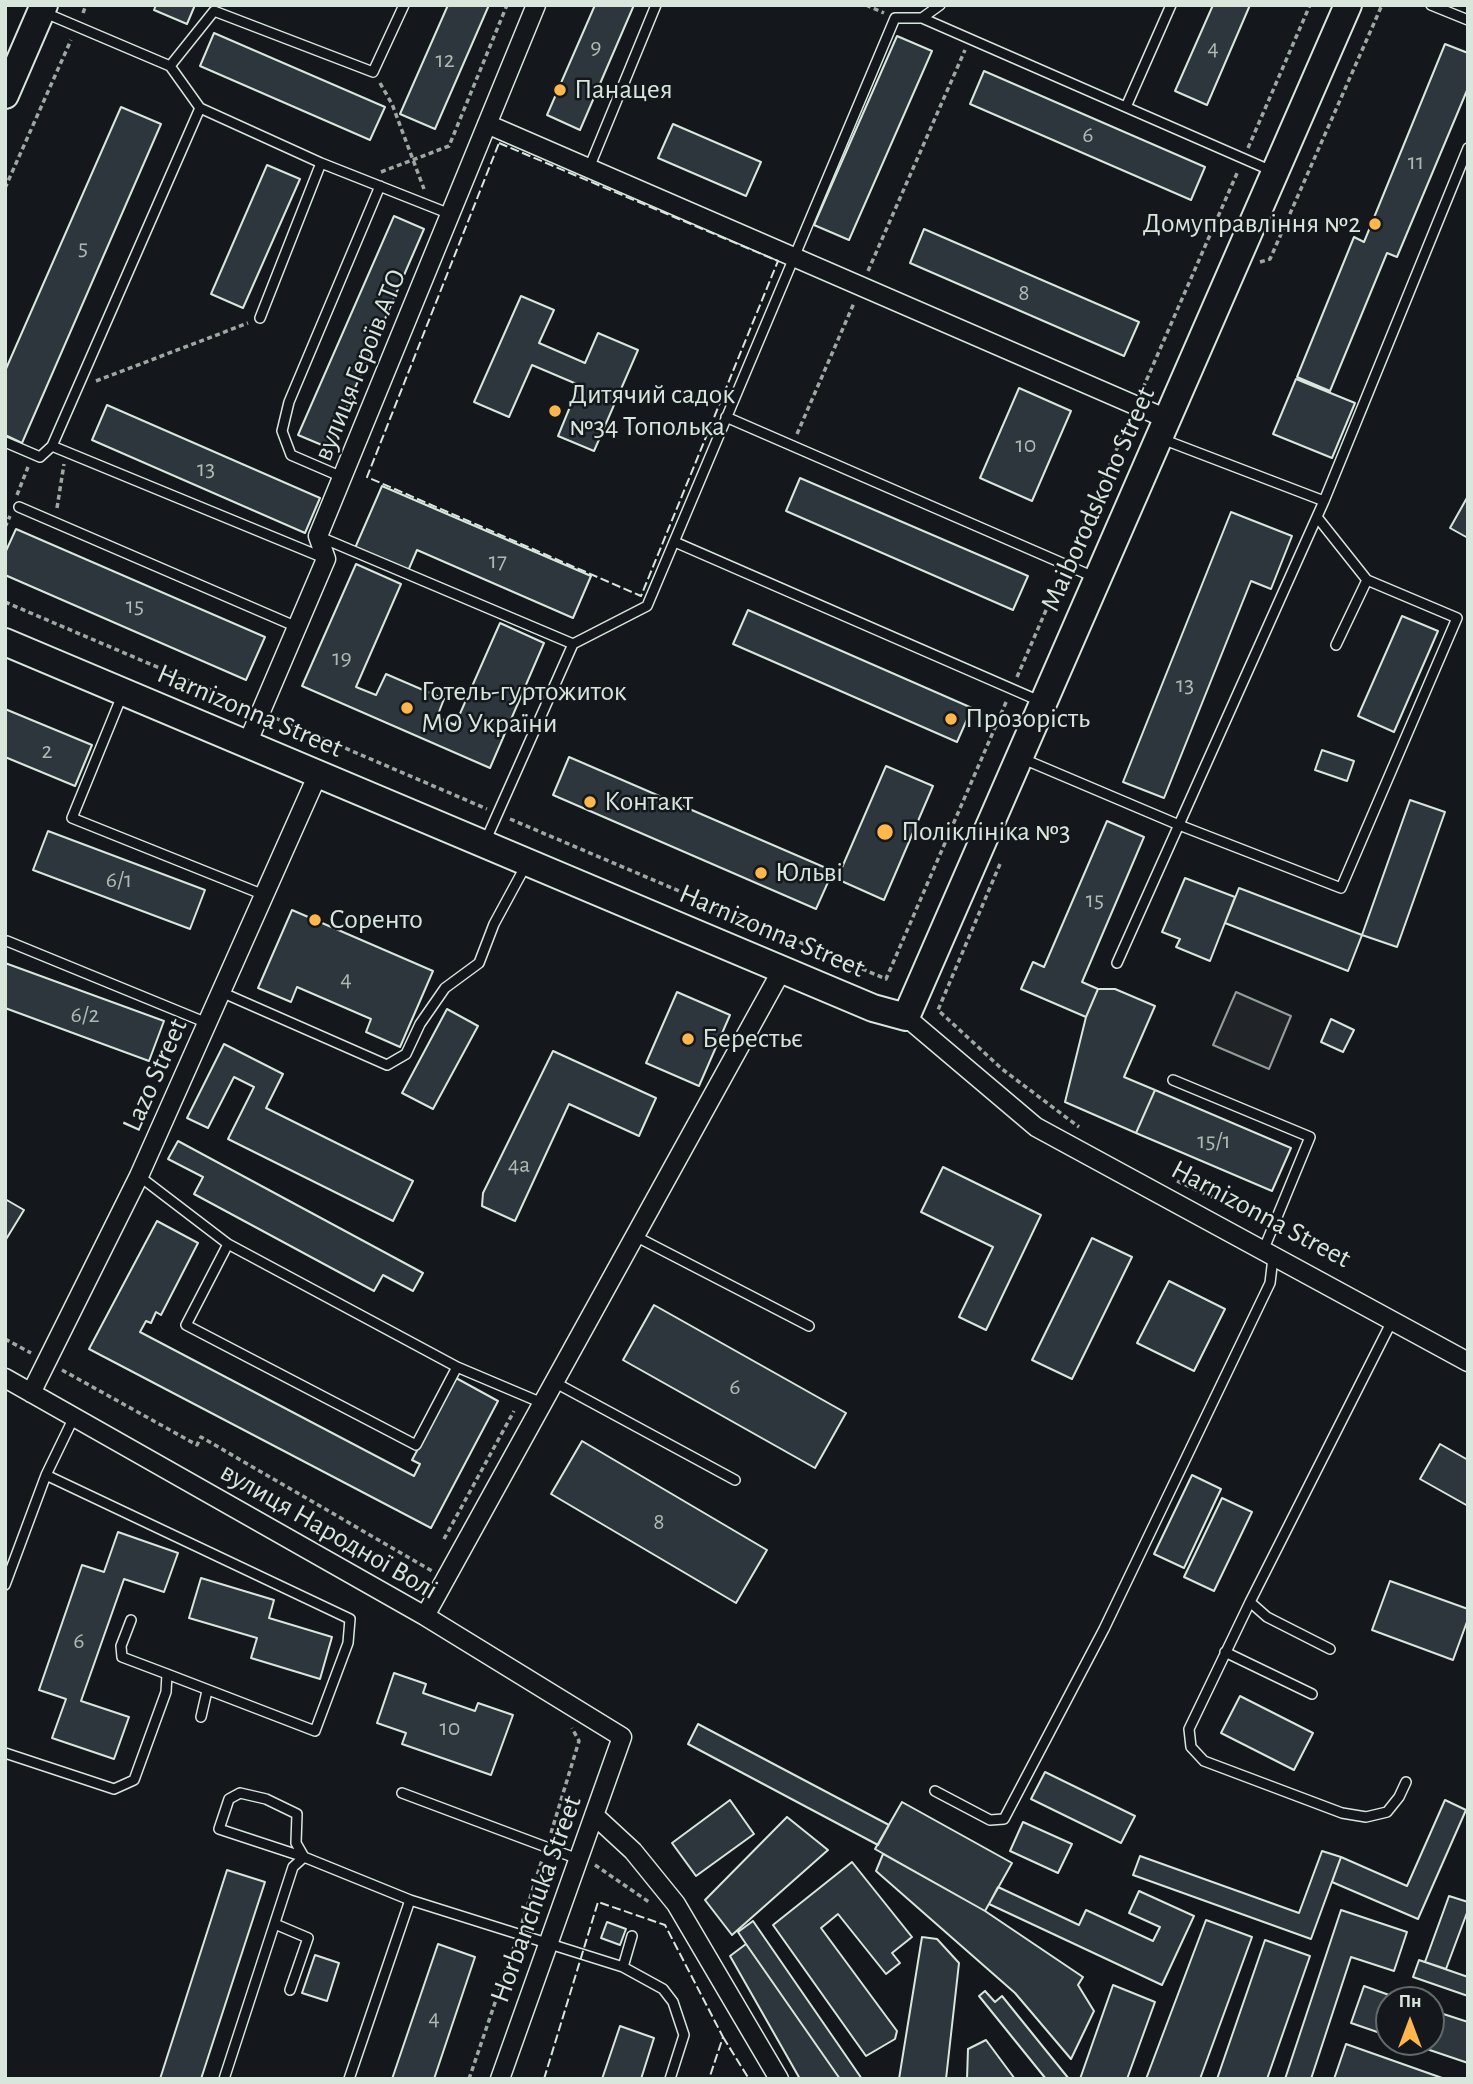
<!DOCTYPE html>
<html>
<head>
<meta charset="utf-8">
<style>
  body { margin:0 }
  #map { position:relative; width:1473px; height:2084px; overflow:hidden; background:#14181c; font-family:"Alegreya Sans",sans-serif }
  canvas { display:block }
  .frame { position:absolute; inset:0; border:7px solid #d8e6dc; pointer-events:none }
  .north { position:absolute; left:1375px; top:1986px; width:70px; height:70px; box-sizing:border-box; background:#14181c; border:2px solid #626a69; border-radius:50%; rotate:0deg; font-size:19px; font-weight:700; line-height:28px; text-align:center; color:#d8e6dc }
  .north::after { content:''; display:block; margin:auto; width:24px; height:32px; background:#ffb74d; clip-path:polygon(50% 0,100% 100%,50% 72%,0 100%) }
</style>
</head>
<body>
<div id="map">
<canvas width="1473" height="2084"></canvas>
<div class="frame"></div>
<div class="north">Пн</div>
</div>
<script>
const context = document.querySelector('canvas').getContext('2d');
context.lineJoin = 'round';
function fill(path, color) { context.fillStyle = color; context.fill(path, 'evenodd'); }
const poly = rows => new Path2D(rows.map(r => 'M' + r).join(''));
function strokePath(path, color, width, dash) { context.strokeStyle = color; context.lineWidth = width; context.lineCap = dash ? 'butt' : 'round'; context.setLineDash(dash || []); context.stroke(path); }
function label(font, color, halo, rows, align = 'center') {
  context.font = font + ' "Alegreya Sans",sans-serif'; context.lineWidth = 5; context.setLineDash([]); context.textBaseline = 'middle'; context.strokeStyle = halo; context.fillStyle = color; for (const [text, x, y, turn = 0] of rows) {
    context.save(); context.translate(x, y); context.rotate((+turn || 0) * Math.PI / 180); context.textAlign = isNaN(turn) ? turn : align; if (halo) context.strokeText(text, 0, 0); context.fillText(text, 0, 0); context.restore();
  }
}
const green = poly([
  [1236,992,1291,1016,1269,1069,1213,1045,1236,992]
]);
const building = poly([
  [156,5,195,5,187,24,154,10,156,5],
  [448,5,489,5,435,129,400,114,448,5],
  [595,5,634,5,580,130,547,115,595,5],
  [1213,5,1250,5,1207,105,1175,91,1213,5],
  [214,33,385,107,370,140,200,66,214,33],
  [897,36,932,51,849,240,814,225,897,36],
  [1445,44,1468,53,1468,88,1397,257,1387,253,1330,391,1297,377,1354,237,1364,242,1445,44],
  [984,71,1205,167,1191,200,970,104,984,71],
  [121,107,161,124,22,443,5,435,5,371,121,107],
  [673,124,761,162,746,196,658,158,673,124],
  [267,165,300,179,243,308,211,294,267,165],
  [394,216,424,229,329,448,298,435,394,216],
  [924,229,1139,322,1124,356,910,263,924,229],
  [521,296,554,310,539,343,585,363,598,333,638,350,594,451,558,436,579,385,532,365,509,417,474,402,521,296],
  [1296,379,1355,403,1332,458,1273,434,1296,379],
  [1019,388,1071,411,1032,501,980,478,1019,388],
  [107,405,320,498,305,533,92,440,107,405],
  [800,478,1028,576,1013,610,786,511,800,478],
  [382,486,591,576,573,618,417,550,408,571,355,548,382,486],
  [1468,496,1468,538,1450,528,1468,496],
  [1231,512,1292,536,1271,589,1251,581,1164,798,1123,782,1231,512],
  [16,529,265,637,246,680,5,575,5,553,16,529],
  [356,564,401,584,356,687,376,695,386,674,444,699,437,717,455,725,500,623,544,643,490,768,302,686,356,564],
  [748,610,972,708,957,742,733,644,748,610],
  [1402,616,1438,631,1394,732,1358,716,1402,616],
  [5,709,92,745,75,786,5,757,5,709],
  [1322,750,1354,761,1347,781,1315,770,1322,750],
  [569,757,833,871,816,909,553,795,569,757],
  [886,766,933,786,884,900,837,879,886,766],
  [1410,800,1445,812,1397,947,1362,935,1410,800],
  [1107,821,1144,837,1082,982,1098,989,1086,1017,1021,989,1033,962,1044,967,1107,821],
  [48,831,205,890,190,929,33,870,48,831],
  [1185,878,1235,897,1210,961,1176,947,1180,939,1162,932,1185,878],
  [1239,888,1362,935,1348,971,1225,923,1239,888],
  [292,910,433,971,400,1047,366,1032,371,1019,297,987,291,1002,258,988,292,910],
  [5,963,164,1021,149,1061,5,1008,5,963],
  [1098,989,1115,989,1155,1006,1124,1077,1155,1090,1136,1133,1065,1102,1086,1017,1098,989],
  [677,992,730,1015,699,1086,646,1063,677,992],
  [447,1009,478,1026,433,1109,402,1093,447,1009],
  [1331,1019,1354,1030,1343,1052,1321,1042,1331,1019],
  [224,1044,283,1074,266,1108,413,1181,393,1221,228,1139,254,1087,234,1077,208,1128,187,1118,224,1044],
  [553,1051,656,1098,639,1136,569,1104,515,1221,482,1206,483,1193,553,1051],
  [1155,1090,1291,1148,1272,1191,1136,1133,1155,1090],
  [178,1141,423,1273,413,1291,383,1275,374,1291,194,1194,203,1177,168,1159,178,1141],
  [943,1167,1041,1215,986,1330,959,1317,993,1247,921,1212,943,1167],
  [5,1199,24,1210,5,1241,5,1199],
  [157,1221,198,1243,161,1315,156,1312,151,1323,146,1321,140,1332,414,1476,420,1464,412,1460,456,1378,498,1401,431,1528,89,1349,157,1221],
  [1092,1238,1132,1257,1072,1379,1032,1360,1092,1238],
  [1169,1281,1225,1309,1194,1371,1137,1343,1169,1281],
  [654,1305,846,1413,815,1468,623,1360,654,1305],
  [582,1441,767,1550,736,1603,551,1494,582,1441],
  [1440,1444,1468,1460,1468,1506,1420,1479,1440,1444],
  [1192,1475,1221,1489,1184,1568,1154,1554,1192,1475],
  [1222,1498,1252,1512,1214,1591,1184,1577,1222,1498],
  [118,1532,178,1553,164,1592,124,1579,81,1701,129,1717,114,1759,52,1738,66,1699,39,1690,82,1565,104,1572,118,1532],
  [201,1578,274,1600,269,1618,332,1637,320,1679,251,1658,257,1638,189,1618,201,1578],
  [1390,1581,1468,1609,1468,1619,1453,1660,1372,1630,1390,1581],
  [394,1673,426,1684,423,1693,475,1711,478,1703,513,1715,491,1775,402,1744,406,1733,377,1723,394,1673],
  [1240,1696,1313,1733,1294,1770,1221,1733,1240,1696],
  [698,1724,889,1825,878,1845,688,1744,698,1724],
  [1045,1772,1135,1816,1121,1843,1031,1799,1045,1772],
  [730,1800,754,1834,696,1876,672,1843,730,1800],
  [1445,1800,1466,1810,1418,1919,1332,1882,1341,1857,1407,1886,1445,1800],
  [902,1802,1012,1863,985,1911,875,1849,902,1802],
  [787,1817,828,1850,732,1935,705,1900,787,1817],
  [1023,1822,1072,1844,1058,1873,1010,1851,1023,1822],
  [1322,1851,1341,1857,1311,1939,1133,1875,1140,1856,1299,1913,1322,1851],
  [883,1854,985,1911,1083,1977,1078,1985,1094,2011,1071,2059,1015,1993,876,1871,883,1854],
  [852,1862,912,1937,892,1953,900,1963,886,1974,838,1914,821,1928,897,2031,895,2039,866,2056,773,1925,852,1862],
  [227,1870,265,1882,201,2079,160,2079,227,1870],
  [998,1887,1079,1925,1086,1910,1153,1941,1160,1927,1129,1913,1139,1891,1194,1916,1162,1985,989,1904,998,1887],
  [1449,1896,1468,1902,1468,1910,1446,1969,1425,1962,1449,1896],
  [1341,1910,1407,1932,1394,1971,1351,1957,1311,2079,1285,2079,1341,1910],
  [1206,1920,1252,1937,1200,2079,1146,2079,1206,1920],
  [753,1921,862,2079,840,2079,746,1944,738,1932,753,1921],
  [607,1922,626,1929,620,1945,601,1938,607,1922],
  [922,1937,937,1939,959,1963,946,2079,899,2079,922,1937],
  [1265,1940,1310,1956,1267,2079,1217,2079,1265,1940],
  [438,1944,475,1957,434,2079,392,2079,438,1944],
  [746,1944,840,2079,800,2079,730,1956,746,1944],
  [315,1955,339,1963,327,2001,302,1993,315,1955],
  [1419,1960,1468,1977,1468,1996,1413,1977,1419,1960],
  [1113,1985,1155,2002,1127,2079,1080,2079,1113,1985],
  [1364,1986,1403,2000,1389,2000,1389,2036,1351,2023,1364,1986],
  [985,1991,995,2002,1002,1996,1069,2079,1046,2079,979,1996,985,1991],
  [1431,2010,1468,2022,1468,2063,1406,2042,1431,2042,1431,2010],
  [620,2026,654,2038,641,2079,602,2079,620,2026],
  [986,2040,1015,2079,967,2079,968,2049,986,2040],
  [1346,2044,1445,2079,1334,2079,1346,2044]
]);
const path = poly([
  [866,5,884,13],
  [83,13,86,5],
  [380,83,392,104,424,189],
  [1248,148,1310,5],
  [381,172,449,146,507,5],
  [5,188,71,40],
  [1260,262,1270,259,1382,5],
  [868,271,965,50],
  [96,381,248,323],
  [1143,388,1238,171],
  [797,434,854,303],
  [17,495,28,467],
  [57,508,64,464],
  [5,527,10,516],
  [1072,552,1129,421],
  [5,602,246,705],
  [1017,677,1060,578],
  [275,718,487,809],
  [510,819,886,979,1007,700],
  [1000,864,938,1010,1002,1069,1079,1127],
  [1177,1181,1263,1220],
  [5,1339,31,1353],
  [62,1370,197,1445,201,1437,432,1571],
  [444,1539,514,1411],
  [551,1833,579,1741,572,1728],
  [595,1865,649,1902],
  [522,1923,542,1860],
  [5,2061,5,2070],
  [469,2079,514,1947]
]);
const lane = poly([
  [1431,5,1468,20],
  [43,12,170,66,200,108,321,163,450,214],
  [922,18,940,5],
  [170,66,214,11,373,72,404,5],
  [1126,107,1171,5],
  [589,168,656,5],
  [260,318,321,163],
  [726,417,1094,577],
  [1162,439,1324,501,1468,148],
  [5,442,40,457,52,446,324,558],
  [52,446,200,108],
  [342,477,291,455,282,431,289,402,380,186],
  [19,507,297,627],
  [1317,517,1367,580],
  [320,537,573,644],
  [675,542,1042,702],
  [123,693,72,818,264,895],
  [1021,758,1179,825,1341,888,1457,618,1367,580,1336,645],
  [485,842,573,644,647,606,895,18,922,18,1272,171],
  [7,941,207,1023],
  [1117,963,1324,501],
  [221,992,387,1065,406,1054,420,1024,445,988,479,963,494,924,526,865],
  [1173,1080,1310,1137,1263,1251],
  [139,1176,228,1244,186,1325,416,1445,457,1367,542,1403],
  [635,1236,809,1326],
  [228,1244,457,1367],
  [554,1382,735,1480],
  [5,1585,46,1475,74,1417],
  [1250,1602,1189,1729,1191,1747,1204,1761,1342,1813,1366,1817,1387,1812,1399,1797,1406,1782],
  [131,1620,121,1646,122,1657,167,1674],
  [1330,1649,1267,1617,1250,1602,1392,1321],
  [1225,1652,1312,1694],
  [201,1717,207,1691],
  [5,1753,114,1789,134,1780,166,1692,167,1674,315,1731,348,1643,350,1619,46,1475],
  [935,1791,990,1820,1004,1819,1104,1629,1270,1283,1273,1258],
  [240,1793,266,1799,297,1814,296,1843,304,1857,219,1829,229,1799,240,1793],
  [402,1793,578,1859],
  [275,1924,308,1938,290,1990],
  [623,1967,632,1936],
  [224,2079,293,1867,304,1857,410,1900,623,1967,663,1989,673,2002,684,2035,670,2079],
  [349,2079,410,1900]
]);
const street = poly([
  [487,124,1167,419],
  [247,744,326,559,318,536,536,5],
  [906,1017,1036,1127,1468,1362],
  [5,1378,425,1616,622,1737,500,2079],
  [31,1393,139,1176,318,774],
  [425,1616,783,968],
  [594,1815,633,1851,676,1904,779,2079]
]);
const secondary = poly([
  [5,95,44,5],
  [5,642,873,1008,906,1017,1348,5]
]);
const fence = poly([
  [499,143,778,261,641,596,367,477,499,143],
  [723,2037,749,2079],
  [544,2079,598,1902,665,1925,723,2037,709,2079]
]);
const markers = [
  [560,90,7,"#ffb74d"],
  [1375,224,7,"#ffb74d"],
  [555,411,7,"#ffb74d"],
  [407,708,7,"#ffb74d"],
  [951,719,7,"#ffb74d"],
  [590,802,7,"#ffb74d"],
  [885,832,9,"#ffb74d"],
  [761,873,7,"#ffb74d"],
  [315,920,7,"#ffb74d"],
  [688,1039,7,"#ffb74d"]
];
const numberNames = [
  ["9",596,47],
  ["4",1213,48],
  ["12",445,60],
  ["6",1088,135],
  ["11",1416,162],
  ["5",83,248],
  ["8",1024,293],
  ["10",1026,445],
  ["13",206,469],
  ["17",498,561],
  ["15",135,606],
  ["19",342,658],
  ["13",1185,685],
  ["2",47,751],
  ["6/1",119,880],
  ["15",1095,900],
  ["4",346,979],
  ["6/2",85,1015],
  ["15/1",1214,1141],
  ["4а",519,1165],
  ["6",735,1387],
  ["8",659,1522],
  ["6",79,1641],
  ["10",450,1728],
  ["4",434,2018]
];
const poiNames = [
  ["Панацея",574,90],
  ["Домуправління №2",1361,224,"right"],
  ["Дитячий садок",569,395],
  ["№34 Тополька",569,427],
  ["Готель-гуртожиток",421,692],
  ["МО України",421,724],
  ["Прозорість",965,719],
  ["Контакт",604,802],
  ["Поліклініка №3",901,832],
  ["Юльві",775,873],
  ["Соренто",329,920],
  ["Берестьє",702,1039]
];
const streetNames = [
  ["вулиця Героїв АТО",360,365,-68],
  ["Maiborodskoho Street",1098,499,-66],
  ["Harnizonna Street",250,711,23],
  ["Harnizonna Street",772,931,23],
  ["Lazo Street",155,1075,-66],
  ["Harnizonna Street",1261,1214,28],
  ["вулиця Народної Волі",329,1531,30],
  ["Horbanchuka Street",536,1899,-70]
];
fill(green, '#202428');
strokePath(green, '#939e99', 2);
fill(building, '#2c363c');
strokePath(building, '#d8e6dc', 2);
strokePath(lane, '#d8e6dc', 12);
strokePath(street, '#d8e6dc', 21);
strokePath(secondary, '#d8e6dc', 30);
strokePath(path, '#9da8a2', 3.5, [5, 3.5]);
strokePath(lane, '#14181c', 9);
strokePath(street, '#14181c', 18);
strokePath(secondary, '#14181c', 26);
strokePath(fence, '#d8e6dc', 2, [9, 3.5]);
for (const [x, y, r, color] of markers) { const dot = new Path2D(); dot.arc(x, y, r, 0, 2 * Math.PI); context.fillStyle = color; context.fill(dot); strokePath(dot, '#14181c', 2.5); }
label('24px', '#adbab4', null, numberNames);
label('28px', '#d8e6dc', '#14181c', poiNames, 'left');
label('28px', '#d8e6dc', '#14181c', streetNames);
</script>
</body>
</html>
